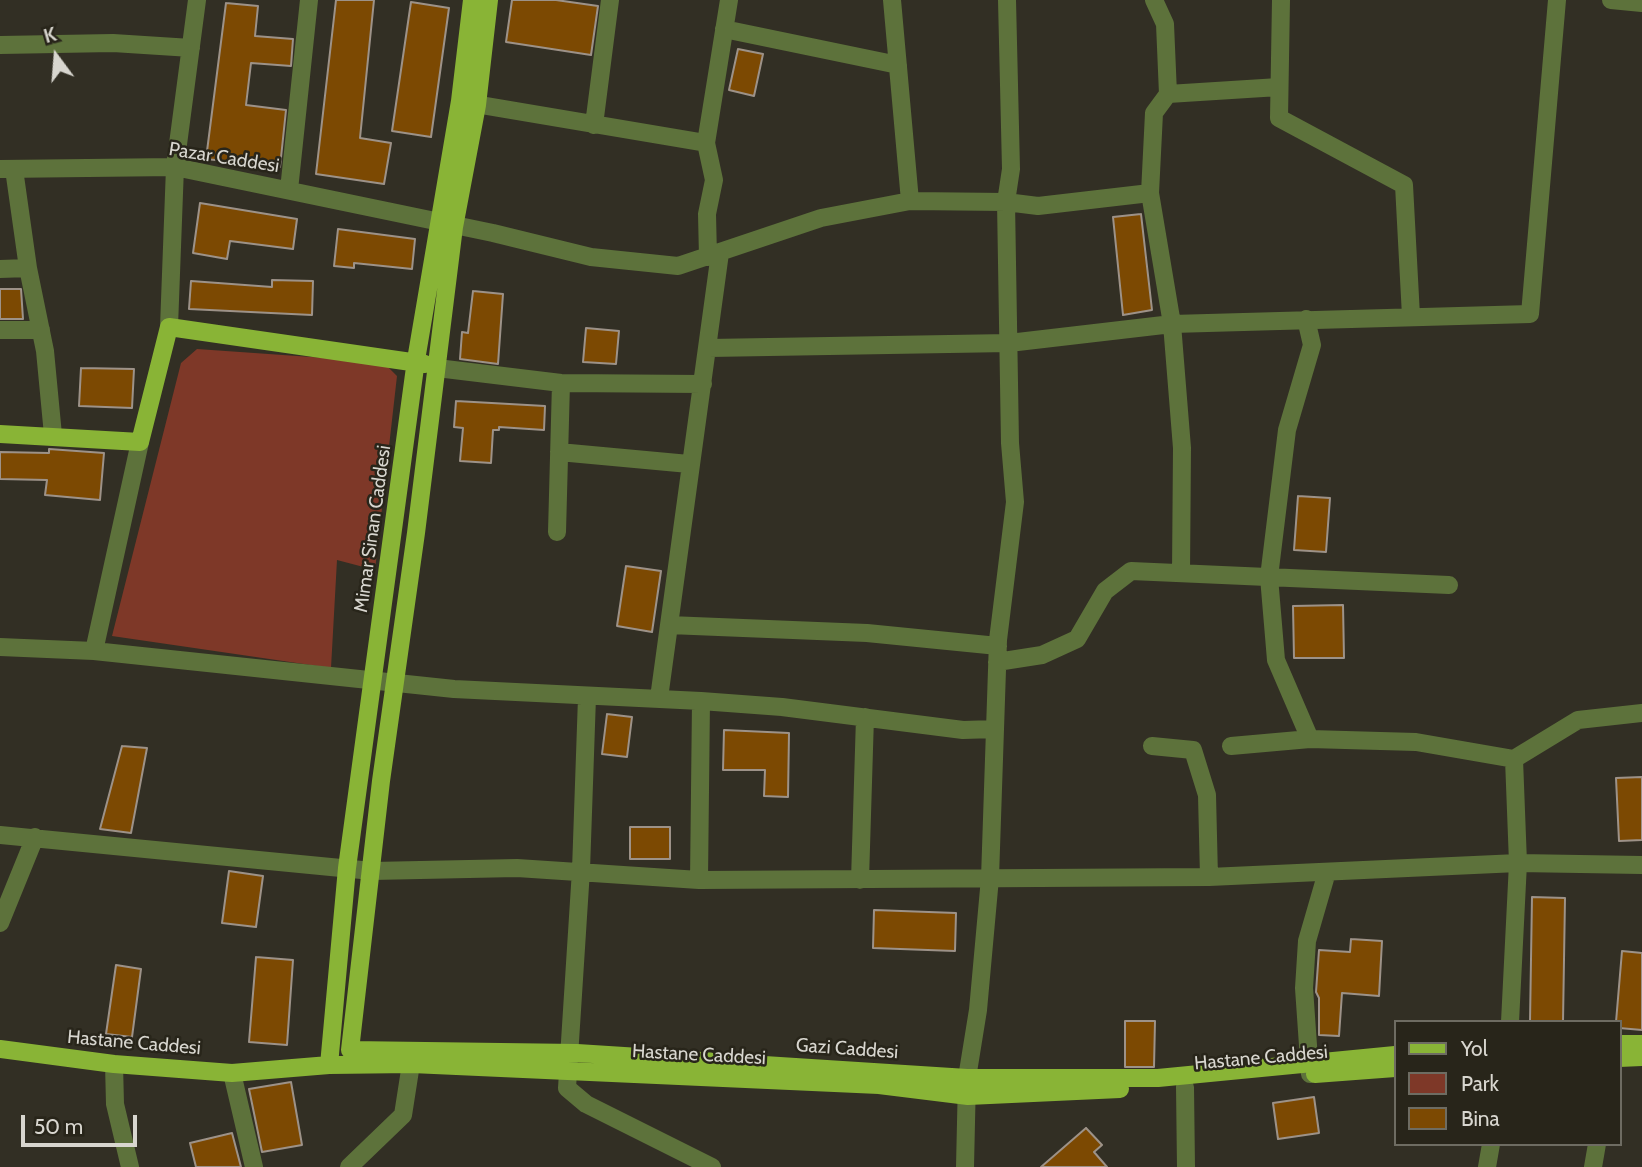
<!DOCTYPE html>
<html>
<head>
<meta charset="utf-8">
<style>
  body { margin:0 }
  #map { position:relative; width:1642px; height:1167px; overflow:hidden; background:#322f24; font-family:Cabin,sans-serif }
  canvas { display:block }
  .legend { position:absolute; left:1394px; top:1020px; width:228px; height:126px; box-sizing:border-box; background:#28251a; border:2px solid #6e6c62; margin:0; padding:9px 12px; list-style:none; font-size:21px; color:#d8d6cf }
  .legend li { display:flex; align-items:center; gap:14px; height:35px }
  .legend b { width:35px; border:2px solid #6e6c62 }
  .north { position:absolute; left:21px; top:21px; width:70px; height:70px; -webkit-text-stroke:5px #28251a; paint-order:stroke; rotate:344deg; font-size:19px; font-weight:700; line-height:28px; text-align:center; color:#d8d6cf }
  .north::after { content:''; display:block; margin:auto; width:24px; height:32px; background:#d8d6cf; clip-path:polygon(50% 0,100% 100%,50% 72%,0 100%) }
  .scale { position:absolute; left:21px; top:1115px; width:116px; height:32px; box-sizing:border-box; border:4px solid #d8d6cf; border-top:0; padding-left:9px; font-size:21px; line-height:24px; white-space:nowrap; color:#d8d6cf; -webkit-text-stroke:5px #28251a; paint-order:stroke }
</style>
</head>
<body>
<div id="map">
<canvas width="1642" height="1167"></canvas>
<ul class="legend">
<li><b style="height:9px;background:#89b436"></b>Yol</li>
<li><b style="height:19px;background:#7e3828"></b>Park</li>
<li><b style="height:19px;background:#7c4902"></b>Bina</li>
</ul>
<div class="north">K</div>
<div class="scale">50 m</div>
</div>
<script>
const context = document.querySelector('canvas').getContext('2d');
context.lineJoin = 'round';
function fill(path, color) { context.fillStyle = color; context.fill(path, 'evenodd'); }
const poly = rows => new Path2D(rows.map(r => 'M' + r).join(''));
function strokePath(path, color, width, dash) { context.strokeStyle = color; context.lineWidth = width; context.lineCap = dash ? 'butt' : 'round'; context.setLineDash(dash || []); context.stroke(path); }
function label(font, color, halo, rows, align = 'center') {
  context.font = font + ' Cabin,sans-serif'; context.lineWidth = 5; context.setLineDash([]); context.textBaseline = 'middle'; context.strokeStyle = halo; context.fillStyle = color; for (const [text, x, y, turn = 0] of rows) {
    context.save(); context.translate(x, y); context.rotate((+turn || 0) * Math.PI / 180); context.textAlign = isNaN(turn) ? turn : align; if (halo) context.strokeText(text, 0, 0); context.fillText(text, 0, 0); context.restore();
  }
}
const green = poly([
  [197,349,383,362,397,376,375,570,337,560,331,668,112,636,181,363]
]);
const building = poly([
  [336,0,374,0,360,138,391,143,384,184,316,174,336,0],
  [512,0,556,0,598,6,591,55,506,42,512,0],
  [411,2,449,8,431,137,392,131,411,2],
  [226,3,258,6,255,36,293,39,291,66,251,63,246,105,286,110,280,167,206,159,226,3],
  [738,49,763,54,754,96,729,90,738,49],
  [200,203,297,219,293,249,230,241,227,259,193,253,200,203],
  [1141,214,1152,310,1123,315,1113,217,1141,214],
  [338,229,415,239,412,269,354,263,354,268,334,266,338,229],
  [272,280,313,281,312,315,189,309,191,281,272,287,272,280],
  [0,289,21,289,23,319,0,319,0,289],
  [473,291,503,294,498,364,460,359,462,332,468,333,473,291],
  [586,328,619,331,616,364,583,362,586,328],
  [81,368,134,369,132,408,79,406,81,368],
  [456,401,545,406,544,430,499,427,499,430,493,430,491,463,460,461,463,428,454,427,456,401],
  [49,449,104,453,100,500,45,495,47,480,0,479,0,452,49,453,49,449],
  [1298,496,1330,498,1326,552,1294,550,1298,496],
  [626,566,661,571,652,632,617,626,626,566],
  [1343,605,1344,658,1294,658,1293,606,1343,605],
  [607,714,632,717,627,757,602,754,607,714],
  [724,730,789,733,788,797,764,796,765,770,723,770,724,730],
  [122,746,147,748,131,833,100,829,122,746],
  [1642,777,1642,840,1619,841,1616,778,1642,777],
  [630,827,670,827,670,859,630,859,630,827],
  [229,871,263,876,256,927,222,923,229,871],
  [1532,897,1565,898,1563,1022,1530,1022,1532,897],
  [874,910,956,913,955,951,873,948,874,910],
  [1351,939,1382,941,1379,996,1342,993,1339,1036,1319,1035,1319,998,1316,992,1319,950,1350,952,1351,939],
  [1622,951,1642,953,1642,1030,1619,1028,1619,1022,1616,1022,1622,951],
  [256,957,293,960,287,1045,249,1042,256,957],
  [116,965,141,969,132,1037,106,1034,116,965],
  [1125,1021,1155,1021,1154,1067,1125,1067,1125,1021],
  [291,1082,302,1145,262,1152,249,1089,291,1082],
  [1314,1097,1319,1133,1278,1139,1273,1103,1314,1097],
  [1086,1128,1102,1145,1094,1152,1107,1167,1041,1167,1086,1128],
  [232,1133,241,1167,196,1167,190,1143,232,1133]
]);
const minor = poly([
  [892,0,910,201],
  [1007,0,1011,169,1006,202,1038,206,1150,193,1154,113,1168,94,1279,87],
  [1154,0,1165,24,1168,94],
  [1281,0,1279,118,1404,185,1411,316],
  [1611,0,1642,3],
  [724,29,898,65],
  [0,45,113,43,191,48],
  [463,102,706,143,714,180,707,214,708,257],
  [594,125,610,0],
  [706,143,729,0],
  [0,169,175,167,493,233,591,257,678,266,821,218,910,201,1006,202,1010,443,1015,502,998,640,990,878,978,1010,967,1078,965,1167],
  [14,169,28,268,45,351,53,435],
  [289,190,309,0],
  [1150,193,1172,324,1182,448,1181,573],
  [0,269,28,268],
  [1306,319,1312,345,1287,430,1269,577,1276,660,1310,739],
  [169,327,175,167,197,0],
  [0,330,41,330],
  [709,348,1009,343,1172,324,1530,314,1557,0],
  [437,368,561,383,703,384],
  [559,452,689,464],
  [557,532,561,383],
  [669,625,867,633,998,646],
  [0,647,94,651,454,689,701,701,782,707,963,730,995,729],
  [94,651,140,442],
  [997,662,1042,655,1077,639,1105,591,1131,571,1449,585],
  [587,697,581,870,567,1088,586,1104,712,1167],
  [659,698,720,253],
  [1152,746,1193,750,1207,795,1209,877],
  [1231,746,1310,739,1416,742,1514,759],
  [0,835,372,871,517,868,699,880,1209,877,1518,863,1642,865],
  [699,880,701,701],
  [860,880,865,717],
  [0,923,35,837],
  [1510,1022,1518,863,1514,759,1578,720,1642,713],
  [114,1064,115,1104,130,1167],
  [232,1073,254,1167],
  [1310,1074,1304,988,1307,941,1327,872],
  [1185,1087,1186,1167],
  [349,1167,403,1115,413,1051],
  [1487,1167,1491,1144],
  [1593,1167,1597,1144]
]);
const major = poly([
  [489,0,477,105,454,227,416,533,381,781,350,1050,577,1053,967,1078,1158,1078,1395,1055],
  [0,434,140,442,169,327,425,364],
  [1619,1044,1642,1044],
  [0,1049,114,1064,232,1073,329,1065,412,1064,879,1085,968,1096,1120,1089],
  [1619,1058,1642,1057],
  [329,1065,347,868,416,360,460,101,472,0],
  [1315,1074,1395,1068]
]);
const streetNames = [
  ["Pazar Caddesi",224,158,9],
  ["Mimar Sinan Caddesi",373,529,-82],
  ["Hastane Caddesi",134,1043,5],
  ["Gazi Caddesi",847,1049,4],
  ["Hastane Caddesi",699,1055,3],
  ["Hastane Caddesi",1261,1058,-5]
];
fill(green, '#7e3828');
fill(building, '#7c4902');
strokePath(building, '#9d9288', 2);
strokePath(minor, '#5d723b', 18);
strokePath(major, '#89b436', 18);
label('19px', '#d8d6cf', '#28251a', streetNames);
</script>
</body>
</html>
